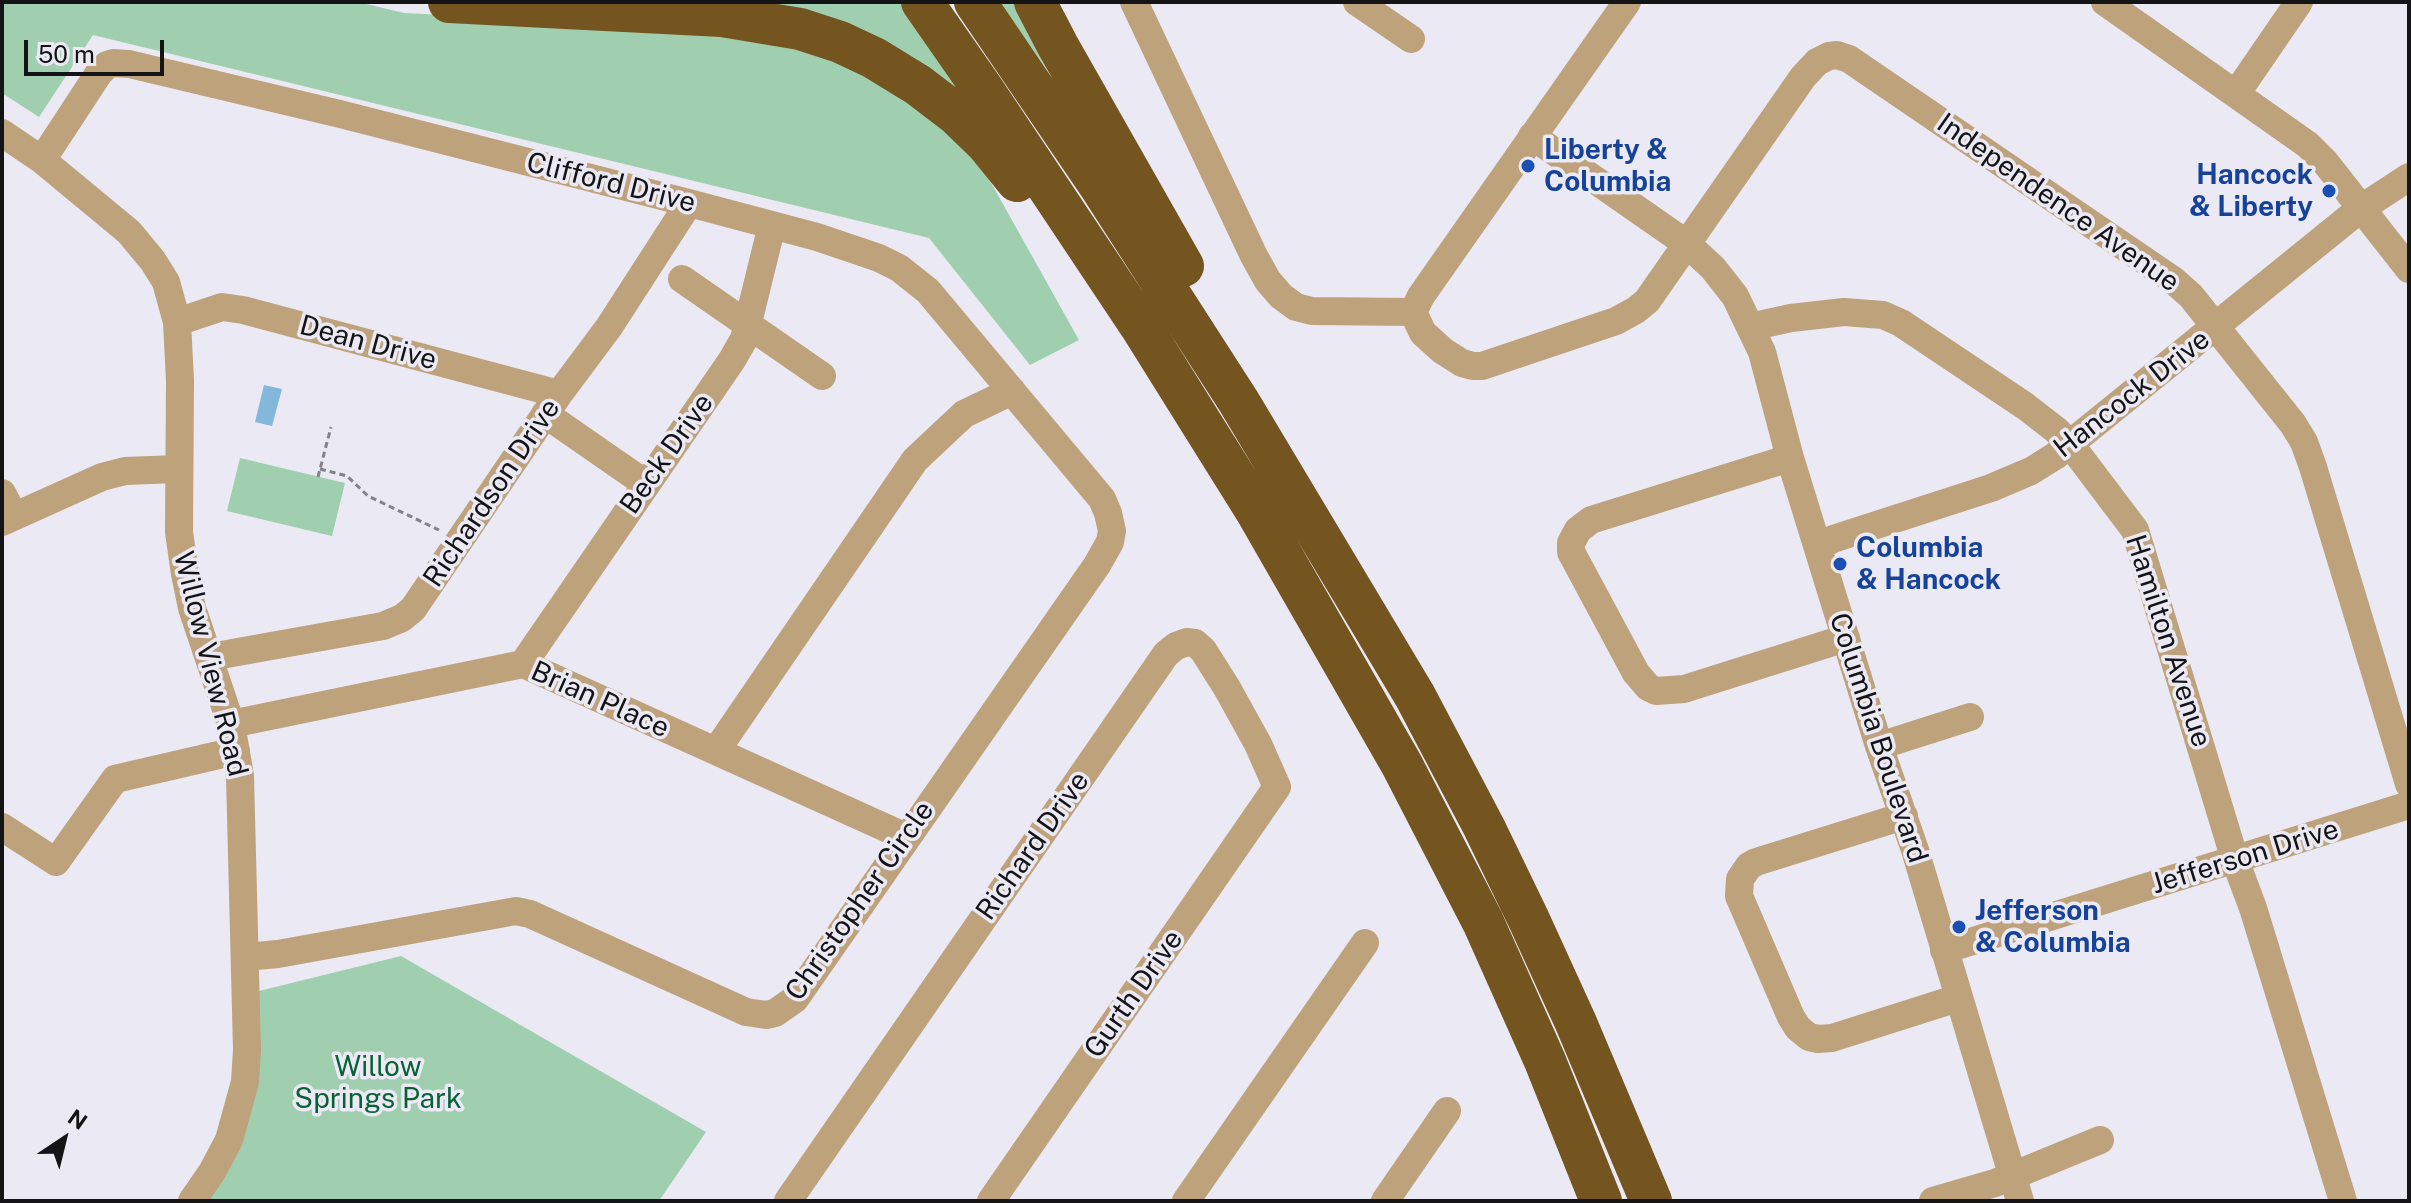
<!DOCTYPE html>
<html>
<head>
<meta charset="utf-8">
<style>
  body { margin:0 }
  #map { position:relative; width:2411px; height:1203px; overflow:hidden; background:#eae9f4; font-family:"Public Sans",sans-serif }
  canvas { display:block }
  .frame { position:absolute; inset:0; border:4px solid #141417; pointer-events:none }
  .north { position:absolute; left:24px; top:1099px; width:80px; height:80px; -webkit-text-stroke:6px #eae9f4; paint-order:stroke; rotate:35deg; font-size:22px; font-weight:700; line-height:32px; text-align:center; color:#141417 }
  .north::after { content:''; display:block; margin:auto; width:28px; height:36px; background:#141417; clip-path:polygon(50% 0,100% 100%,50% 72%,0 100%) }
  .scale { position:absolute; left:24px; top:40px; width:140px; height:36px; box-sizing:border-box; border:4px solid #141417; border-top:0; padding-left:10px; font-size:24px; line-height:28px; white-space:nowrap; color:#141417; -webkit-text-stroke:6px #eae9f4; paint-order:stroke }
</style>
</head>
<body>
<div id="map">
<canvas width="2411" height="1203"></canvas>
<div class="frame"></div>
<div class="north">N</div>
<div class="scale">50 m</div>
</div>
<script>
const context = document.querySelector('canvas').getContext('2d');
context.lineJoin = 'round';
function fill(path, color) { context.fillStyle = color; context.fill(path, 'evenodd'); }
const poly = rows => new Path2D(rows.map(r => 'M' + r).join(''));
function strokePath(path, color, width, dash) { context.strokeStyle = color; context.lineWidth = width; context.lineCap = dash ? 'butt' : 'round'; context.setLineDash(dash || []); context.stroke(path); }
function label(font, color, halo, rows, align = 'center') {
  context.font = font + ' "Public Sans",sans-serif'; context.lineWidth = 7; context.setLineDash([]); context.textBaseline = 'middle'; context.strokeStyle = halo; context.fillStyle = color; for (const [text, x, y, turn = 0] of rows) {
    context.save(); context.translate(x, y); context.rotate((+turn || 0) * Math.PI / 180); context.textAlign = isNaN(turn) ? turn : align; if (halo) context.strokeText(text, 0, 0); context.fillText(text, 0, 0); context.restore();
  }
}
const green = poly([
  [2,2,358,2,404,13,692,27,846,59,966,138,1079,340,1030,365,929,238,93,35,39,117,2,93],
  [669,2,899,2,978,114],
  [999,2,1027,2,1082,119],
  [240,458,345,483,332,536,227,511],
  [401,956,706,1132,659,1201,202,1201,255,992]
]);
const water = poly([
  [264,385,282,389,272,426,255,422]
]);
const path = poly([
  [320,469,347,476,368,496,439,530],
  [318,477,331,427]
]);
const minor = poly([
  [1134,2,1254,256,1268,281,1281,296,1296,307,1312,311,1413,312],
  [1357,2,1411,39],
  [2105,2,2308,145,2325,162,2409,269],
  [2236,94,2299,2],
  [2,133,42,160,129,232,153,261,166,282,177,322,180,381,179,532,185,574,192,608,231,724,240,776,247,1050,245,1082,229,1140,212,1172,192,1201],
  [1532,136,1687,244,1713,268,1735,296,1762,352,1790,458,1879,746,1915,850,2020,1201],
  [42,160,99,73,107,65,113,63,129,64,340,114,689,203,817,237,879,258,899,268,928,291,1102,499,1108,513,1112,531,1110,542,1097,565,795,999,775,1013,766,1015,746,1012,530,914,516,911,278,954,245,957],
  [682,279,822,376],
  [1413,312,1423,333,1443,351,1462,363,1473,366,1482,366,1616,321,1636,310,1647,301,1803,77,1817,62,1829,56,1837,55,1849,59,2173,280,2191,296,2293,424,2304,442,2313,467,2409,784],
  [1413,312,1421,296,1627,2],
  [177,322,222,307,243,310,559,394],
  [1750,327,1791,318,1844,312,1883,315,1901,323,2025,406,2056,430,2070,444,2135,530,2235,860,2253,908,2343,1201],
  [545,414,646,484],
  [1790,458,1591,520,1578,530,1571,543,1571,552,1636,673,1648,687,1656,691,1684,689,1846,638],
  [2,493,14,516],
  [2,522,102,477,125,471,178,469],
  [1818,547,1833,539,1991,488,2031,471,2055,456,2360,209,2409,177],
  [210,657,383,626,402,618,413,609,559,394,609,327,689,203],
  [523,664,732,360,744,339,772,225],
  [231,724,523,664,906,837],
  [1879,746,1970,717],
  [716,751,915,460,964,414,1012,391],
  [1904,816,1756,862,1749,866,1740,879,1739,896,1791,1017,1798,1028,1809,1037,1818,1039,1832,1038,1958,998],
  [2,827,56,862,115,779,236,751],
  [1944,950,2409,805],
  [788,1201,1166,654,1176,646,1187,642,1195,643,1203,650,1227,688,1258,744,1277,787,991,1201],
  [1186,1201,1365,943],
  [1385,1201,1447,1111],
  [1933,1201,1995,1183,2100,1140]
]);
const highway = poly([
  [449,2,722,16,800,29,840,42,874,58,918,85,956,114,987,144,1017,181],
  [922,2,984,91,1140,325,1258,514,1402,765,1483,922,1545,1061,1601,1201],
  [975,2,1100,186,1239,402,1415,696,1484,827,1529,920,1576,1023,1651,1201],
  [1035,2,1058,46,1183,266]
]);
const markers = [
  [1528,166,8,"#1a4fb4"],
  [2329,191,8,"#1a4fb4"],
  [1840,564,8,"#1a4fb4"],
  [1959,927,8,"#1a4fb4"]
];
const transitNames = [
  ["Liberty &",1544,150],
  ["Columbia",1544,182],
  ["Hancock",2313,175,"right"],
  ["& Liberty",2313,207,"right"],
  ["Columbia",1856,548],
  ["& Hancock",1856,580],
  ["Jefferson",1975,911],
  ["& Columbia",1975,943]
];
const streetNames = [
  ["Clifford Drive",611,183,14],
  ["Independence Avenue",2058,203,35],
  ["Dean Drive",368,343,15],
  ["Hancock Drive",2132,394,-38],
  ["Beck Drive",667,454,-55],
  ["Richardson Drive",492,493,-56],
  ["Hamilton Avenue",2168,641,72],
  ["Willow View Road",210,664,76],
  ["Brian Place",600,700,24],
  ["Columbia Boulevard",1878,738,72],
  ["Richard Drive",1033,846,-55],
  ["Jefferson Drive",2245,857,-17],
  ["Christopher Circle",860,901,-55],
  ["Gurth Drive",1134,994,-55]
];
const parkNames = [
  ["Willow",378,1067],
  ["Springs Park",378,1099]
];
fill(green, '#a0cfaf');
fill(water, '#83b8db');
strokePath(path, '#838289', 3, [6, 4]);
strokePath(minor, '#bda27c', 28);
strokePath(highway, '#74541f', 42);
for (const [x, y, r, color] of markers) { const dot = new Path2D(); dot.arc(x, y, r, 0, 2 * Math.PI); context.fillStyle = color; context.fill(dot); strokePath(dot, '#eae9f4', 3); }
label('bold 28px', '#164399', '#eae9f4', transitNames, 'left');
label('28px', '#141417', '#eae9f4', streetNames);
label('28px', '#086236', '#eae9f4', parkNames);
</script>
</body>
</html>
